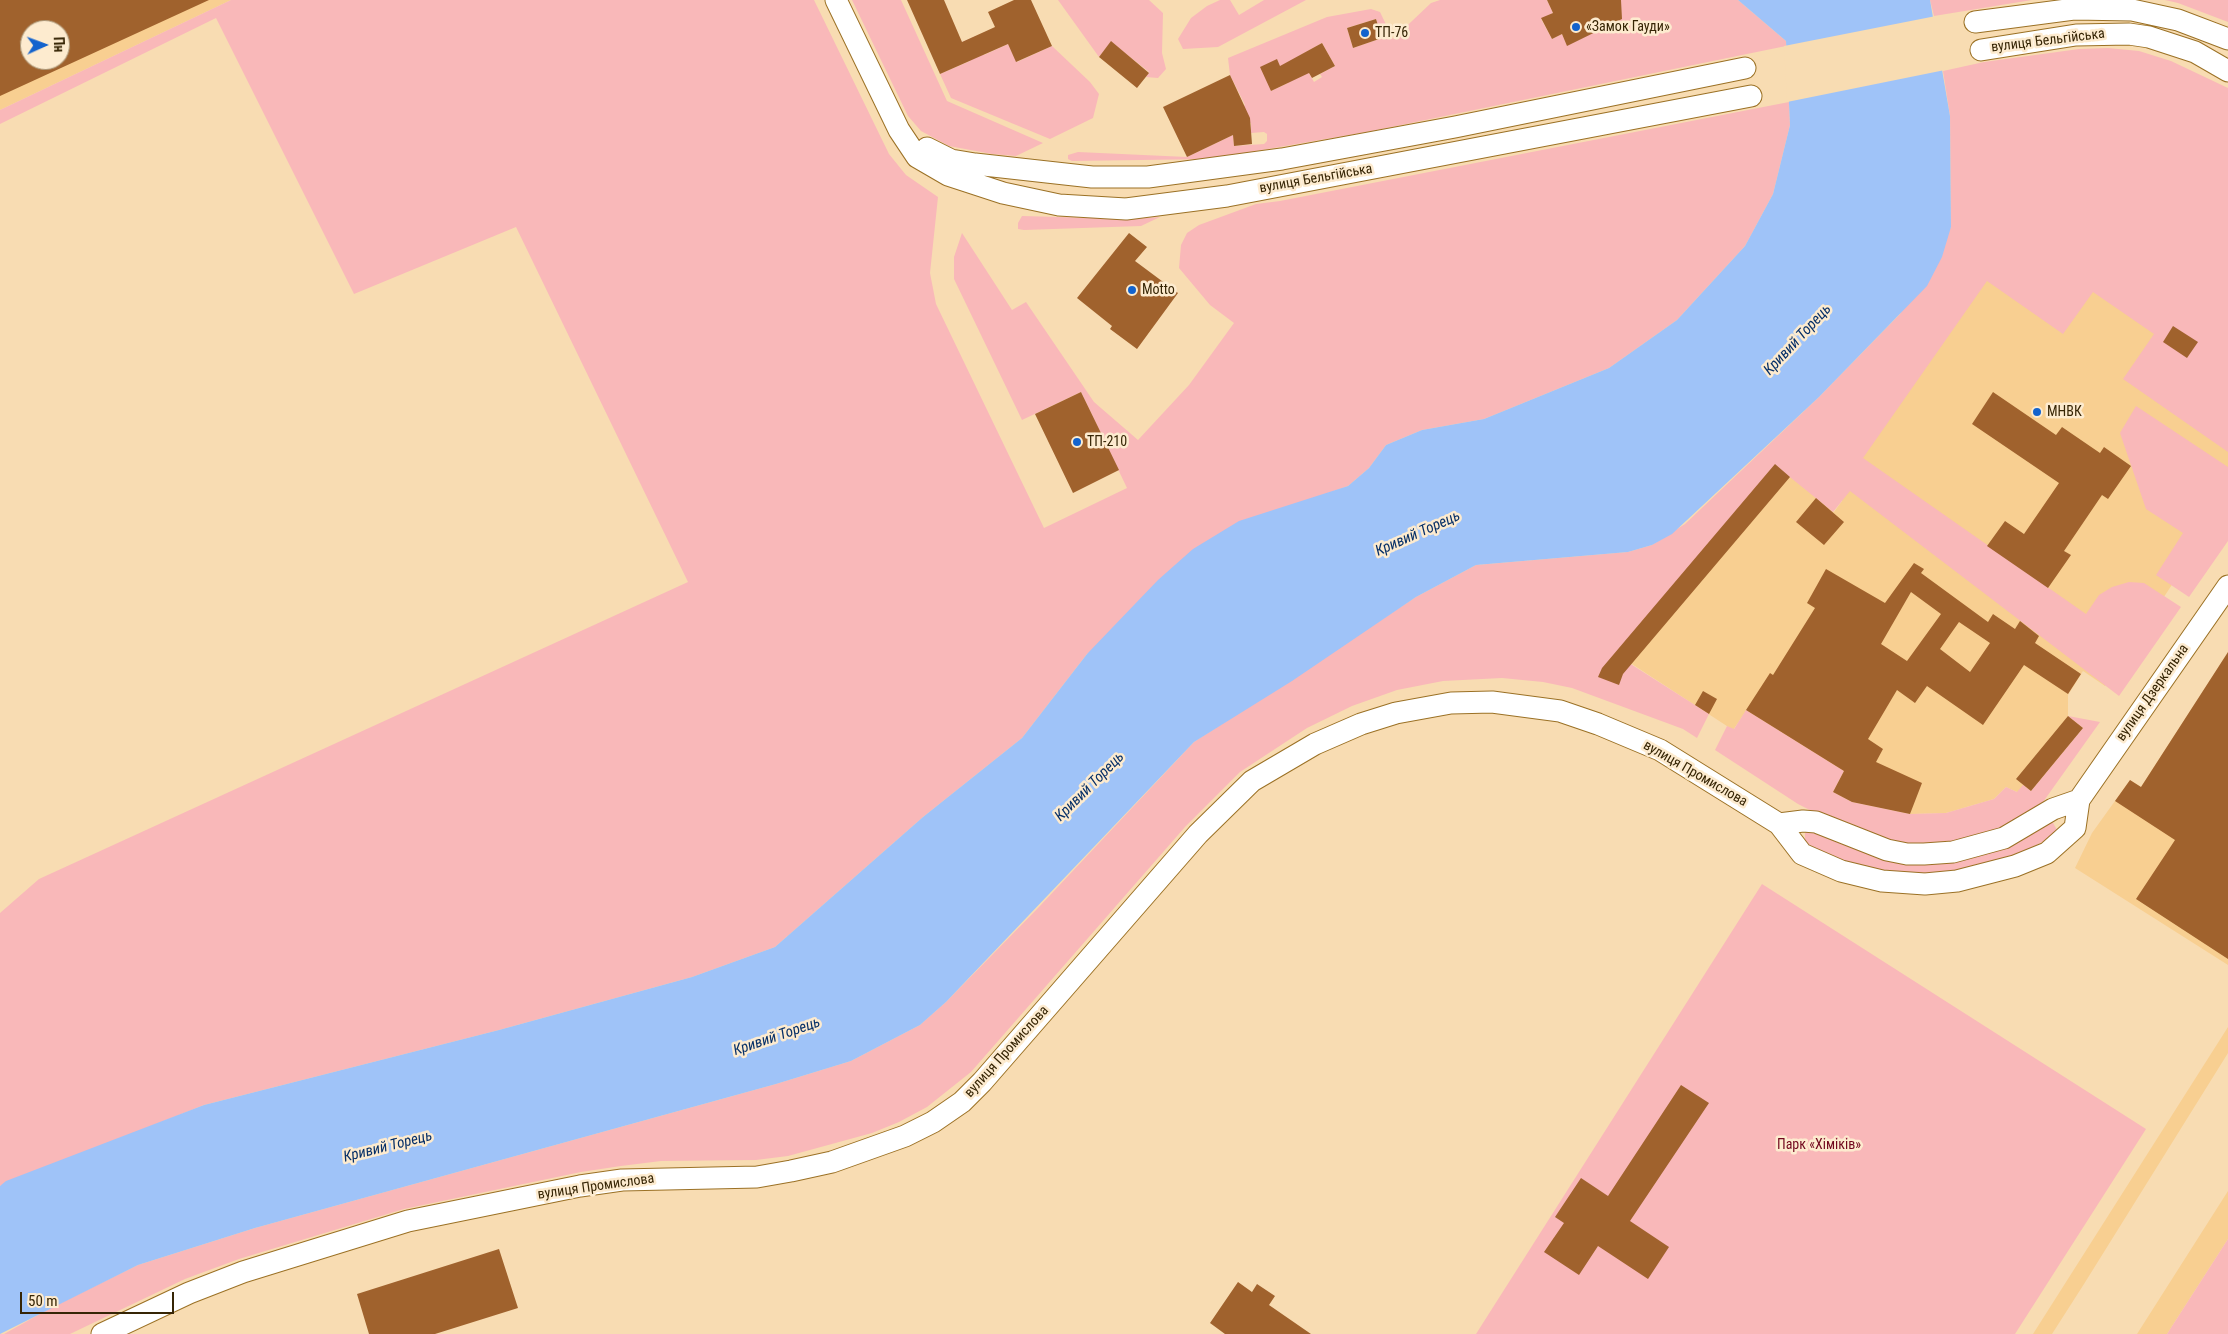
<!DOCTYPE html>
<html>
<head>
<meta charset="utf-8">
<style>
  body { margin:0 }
  #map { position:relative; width:2228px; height:1334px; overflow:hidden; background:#f8dcb2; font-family:"Roboto Condensed",sans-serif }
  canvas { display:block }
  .north { position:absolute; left:20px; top:20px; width:50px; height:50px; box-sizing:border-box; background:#fdebcf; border:1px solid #ad9c7e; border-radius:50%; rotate:88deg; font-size:14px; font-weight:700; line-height:20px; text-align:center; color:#362505 }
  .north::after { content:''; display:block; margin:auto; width:18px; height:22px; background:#1363cd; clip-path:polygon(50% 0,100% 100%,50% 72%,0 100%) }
  .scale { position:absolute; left:20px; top:1292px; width:154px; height:22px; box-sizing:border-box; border:2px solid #362505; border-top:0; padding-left:6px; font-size:15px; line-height:18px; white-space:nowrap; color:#362505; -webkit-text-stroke:4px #fdebcf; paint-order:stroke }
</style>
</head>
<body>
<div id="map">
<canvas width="2228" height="1334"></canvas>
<div class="north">Пн</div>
<div class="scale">50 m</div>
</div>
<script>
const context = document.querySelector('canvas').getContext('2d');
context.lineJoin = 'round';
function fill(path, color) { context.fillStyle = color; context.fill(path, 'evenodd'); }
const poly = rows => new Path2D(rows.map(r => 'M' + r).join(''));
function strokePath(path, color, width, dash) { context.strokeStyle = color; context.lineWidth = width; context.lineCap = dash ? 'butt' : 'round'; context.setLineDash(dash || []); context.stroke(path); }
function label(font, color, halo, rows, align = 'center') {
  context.font = font + ' "Roboto Condensed",sans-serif'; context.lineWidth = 5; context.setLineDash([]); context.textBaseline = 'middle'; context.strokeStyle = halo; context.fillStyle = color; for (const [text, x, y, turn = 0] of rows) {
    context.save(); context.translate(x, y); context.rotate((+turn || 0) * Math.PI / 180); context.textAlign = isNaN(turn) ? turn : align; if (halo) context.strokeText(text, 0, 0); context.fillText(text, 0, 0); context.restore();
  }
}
const built = poly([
  [0,0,231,0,0,110],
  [30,30,60,30,60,60,30,60],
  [2009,197,2228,353,2228,500,2105,686,2083,671,2068,695,2068,716,2083,728,2031,791,2017,792,2006,787,1994,799,1946,813,1910,814,1852,802,1833,792,1844,772,1746,711,1733,730,1615,653,1775,464,1834,512,1842,501,1803,471],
  [2228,653,2228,965,2075,868,2092,833,2130,780,2141,787],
  [2228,1027,2228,1053,2084,1284,2052,1334,2033,1334],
  [2228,1191,2228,1239,2167,1334,2137,1334]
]);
const green = poly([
  [231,0,814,0,889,154,906,175,938,197,930,273,936,304,1044,528,1127,488,1081,392,1022,420,954,279,954,257,962,233,1012,310,1026,302,1094,402,1138,440,1189,385,1234,323,1210,305,1179,268,1181,245,1187,233,1199,225,1256,204,1280,201,1789,102,1790,125,1773,194,1745,246,1677,320,1609,368,1484,419,1422,430,1386,445,1369,468,1348,486,1305,501,1087,654,1022,738,923,817,775,947,692,977,499,1030,204,1105,0,1186,0,913,39,879,688,582,516,227,354,294,216,18,0,124,0,110],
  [852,0,901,0,947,101,1043,143,1016,156,992,154,949,146,921,131,908,116],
  [1058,0,1149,0,1163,13,1162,53,1166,69,1158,78,1146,77,1149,72,1111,42,1099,57],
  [1220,0,1230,0,1239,15,1264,0,1306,0,1218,47,1183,49,1178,39,1191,18,1207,6],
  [1440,0,1547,0,1553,13,1541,19,1552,39,1562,34,1567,45,1621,0,1738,0,1786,41,1786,46,1372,131,1210,159,1072,161,1068,159,1068,155,1078,152,1187,157,1233,135,1224,116,1245,105,1230,75,1228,58,1327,17,1371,9,1380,12,1393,39,1431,3],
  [1376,19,1382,38,1353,48,1347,28],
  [1322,43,1335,66,1320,74,1322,77,1314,82,1299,56],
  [1277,60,1288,83,1271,91],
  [1251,123,1251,133,1264,132,1267,134,1267,141,1264,144,1234,146,1232,124],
  [1930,0,2032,0,1934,16],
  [2165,0,2228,0,2228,22,2178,3],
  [976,36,984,55,1008,44,1017,62,1052,46,1090,82,1099,94,1093,118,1050,139,951,98,940,74,970,61,962,42],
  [2108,48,2139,51,2171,61,2228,88,2228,452,2123,379,2154,334,2093,292,2063,334,1987,281,1863,458,2086,614,2099,595,2112,587,2129,582,2144,583,2181,607,2119,696,1850,491,1833,512,1775,465,1615,654,1709,714,1697,738,1683,729,1572,688,1543,682,1502,678,1443,681,1397,690,1352,706,1307,728,1240,772,1185,827,971,1072,927,1107,899,1122,872,1133,788,1156,756,1160,661,1161,621,1166,581,1172,404,1209,239,1259,185,1279,70,1334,4,1334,56,1305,138,1265,255,1228,776,1084,851,1061,920,1025,946,1002,1038,908,1194,742,1416,597,1476,565,1628,552,1652,545,1685,524,1819,397,1900,314,1951,227,1950,116,1943,71,1984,62,2079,49],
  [1022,216,1131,219,1160,217,1141,226,1024,230,1018,229,1018,223],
  [2136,406,2228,467,2228,541,2189,597,2156,575,2183,533,2146,509,2120,433],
  [1746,710,1844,771,1833,792,1852,802,1910,814,1946,813,1994,799,2006,787,2017,792,2023,785,2031,791,2083,728,2068,716,2100,722,2043,802,2018,821,2000,832,1922,847,1855,833,1798,804,1715,750,1727,726,1734,729],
  [2052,821,2057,830,2055,835,2042,842,2013,858,1955,873,1906,876,1844,864,1806,846,1805,840,1805,833,1809,829,1887,856],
  [1762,884,2146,1129,2015,1334,1476,1334],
  [2228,1239,2228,1334,2167,1334]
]);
const water = poly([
  [1738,0,1930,0,1950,116,1951,227,1942,257,1927,286,1819,397,1672,534,1652,545,1628,552,1476,565,1416,597,1292,681,1194,742,946,1002,920,1025,851,1061,776,1084,255,1228,138,1265,0,1334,0,1186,6,1181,204,1105,499,1030,692,977,775,947,923,817,1022,738,1087,654,1158,580,1193,549,1239,521,1348,486,1369,468,1386,445,1422,430,1484,419,1609,368,1677,320,1745,246,1773,194,1790,125,1786,41]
]);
const pier = poly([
  [1936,16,1945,70,1787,102,1784,46]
]);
const building = poly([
  [0,0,209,0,0,96],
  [30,30,60,30,60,60,30,60],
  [907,0,944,0,962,42,995,27,988,12,1014,0,1031,0,1052,46,1016,62,1008,44,940,74],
  [1547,0,1621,0,1622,19,1567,46,1562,34,1552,39,1541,18,1553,13],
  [1376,19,1382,38,1353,48,1347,28],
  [1111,41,1149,73,1137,88,1099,57],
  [1322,43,1335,66,1312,78,1309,73,1271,91,1260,67,1277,59,1280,66],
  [1230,75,1250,118,1252,144,1234,146,1233,135,1187,157,1163,107],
  [1129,233,1147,247,1135,261,1178,293,1137,349,1110,329,1112,326,1077,298],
  [2173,326,2198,342,2187,358,2163,342],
  [1081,392,1119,470,1073,493,1035,414],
  [1993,392,2056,435,2062,427,2100,453,2104,447,2131,466,2108,499,2102,495,2064,551,2071,555,2048,588,1987,546,2005,521,2024,534,2059,483,1972,424],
  [1775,464,1790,477,1623,674,1619,685,1598,677,1602,668],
  [1816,498,1844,522,1824,545,1796,522],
  [1914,563,1924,569,1921,573,1988,622,1993,614,2015,629,2020,621,2039,636,2035,643,2081,674,2068,694,2024,665,1983,725,1927,686,1915,703,1897,690,1868,739,1883,749,1876,762,1922,783,1910,814,1852,802,1833,792,1844,771,1746,710,1770,673,1773,675,1815,608,1807,603,1826,569,1885,603],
  [1911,592,1941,614,1907,661,1881,644],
  [1959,622,1990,643,1970,672,1940,649],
  [2228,652,2228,959,2136,899,2175,840,2115,801,2130,780,2141,787],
  [1703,691,1717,699,1709,714,1695,705],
  [2068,716,2083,728,2031,791,2016,779],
  [1681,1085,1709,1103,1630,1221,1669,1247,1648,1279,1598,1246,1579,1275,1544,1252,1564,1223,1555,1217,1581,1178,1608,1196],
  [499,1249,518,1308,435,1334,369,1334,357,1294],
  [1238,1282,1252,1292,1257,1284,1275,1296,1269,1305,1311,1334,1225,1334,1210,1323]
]);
const street = poly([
  [836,0,899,130,917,157,948,175,1003,193,1059,205,1126,209,1227,196,1751,96],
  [1975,22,2074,9,2132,10,2178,20,2228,39],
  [1981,50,2076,35,2129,34,2149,37,2195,52,2228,71],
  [927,148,951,160,975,164,1092,177,1148,177,1282,159,1455,127,1745,68],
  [1779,824,1803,821,1816,822,1887,850,1907,854,1924,854,1953,852,2004,838,2053,809,2079,800],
  [102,1334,189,1293,243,1272,408,1221,580,1186,622,1180,757,1177,791,1171,832,1162,905,1136,933,1122,962,1102,982,1082,1198,834,1252,781,1315,744,1361,724,1396,713,1451,703,1492,702,1560,711,1598,724,1660,750,1779,824,1802,854,1841,871,1882,881,1925,884,1957,881,2015,866,2047,853,2075,828,2079,800,2228,586]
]);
const markers = [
  [1576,27,5,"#1363cd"],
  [1365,33,5,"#1363cd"],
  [1132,290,5,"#1363cd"],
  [2037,412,5,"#1363cd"],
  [1077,442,5,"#1363cd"]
];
const poiNames = [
  ["«Замок Гауди»",1586,27],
  ["ТП-76",1375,33],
  ["Motto",1142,290],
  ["МНВК",2047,412],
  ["ТП-210",1087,442]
];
const streetNames = [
  ["вулиця Бельгійська",2048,41,-7],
  ["вулиця Бельгійська",1316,179,-10],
  ["вулиця Дзеркальна",2153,693,-55],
  ["вулиця Промислова",1695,774,30],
  ["вулиця Промислова",1007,1052,-48],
  ["вулиця Промислова",596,1187,-8]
];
const parkNames = [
  ["Парк «Хіміків»",1819,1145]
];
const waterNames = [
  ["Кривий Торець",1798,340,-47],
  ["Кривий Торець",1418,534,-24],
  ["Кривий Торець",1090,787,-45],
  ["Кривий Торець",777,1037,-19],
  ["Кривий Торець",388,1147,-14]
];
fill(built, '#f8cf91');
fill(green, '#f9b8b9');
fill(water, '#9fc3f8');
fill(pier, '#f8dcb2');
fill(building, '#a0622d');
strokePath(street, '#9b7125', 23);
strokePath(street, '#fff', 21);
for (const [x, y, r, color] of markers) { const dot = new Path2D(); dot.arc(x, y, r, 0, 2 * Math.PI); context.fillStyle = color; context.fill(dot); strokePath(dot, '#fdebcf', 2); }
label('14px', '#362505', '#fdebcf', poiNames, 'left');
label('14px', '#362505', '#fdebcf', streetNames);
label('14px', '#72071e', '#fdebcf', parkNames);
label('italic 15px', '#062f67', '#fdebcf', waterNames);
</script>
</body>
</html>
